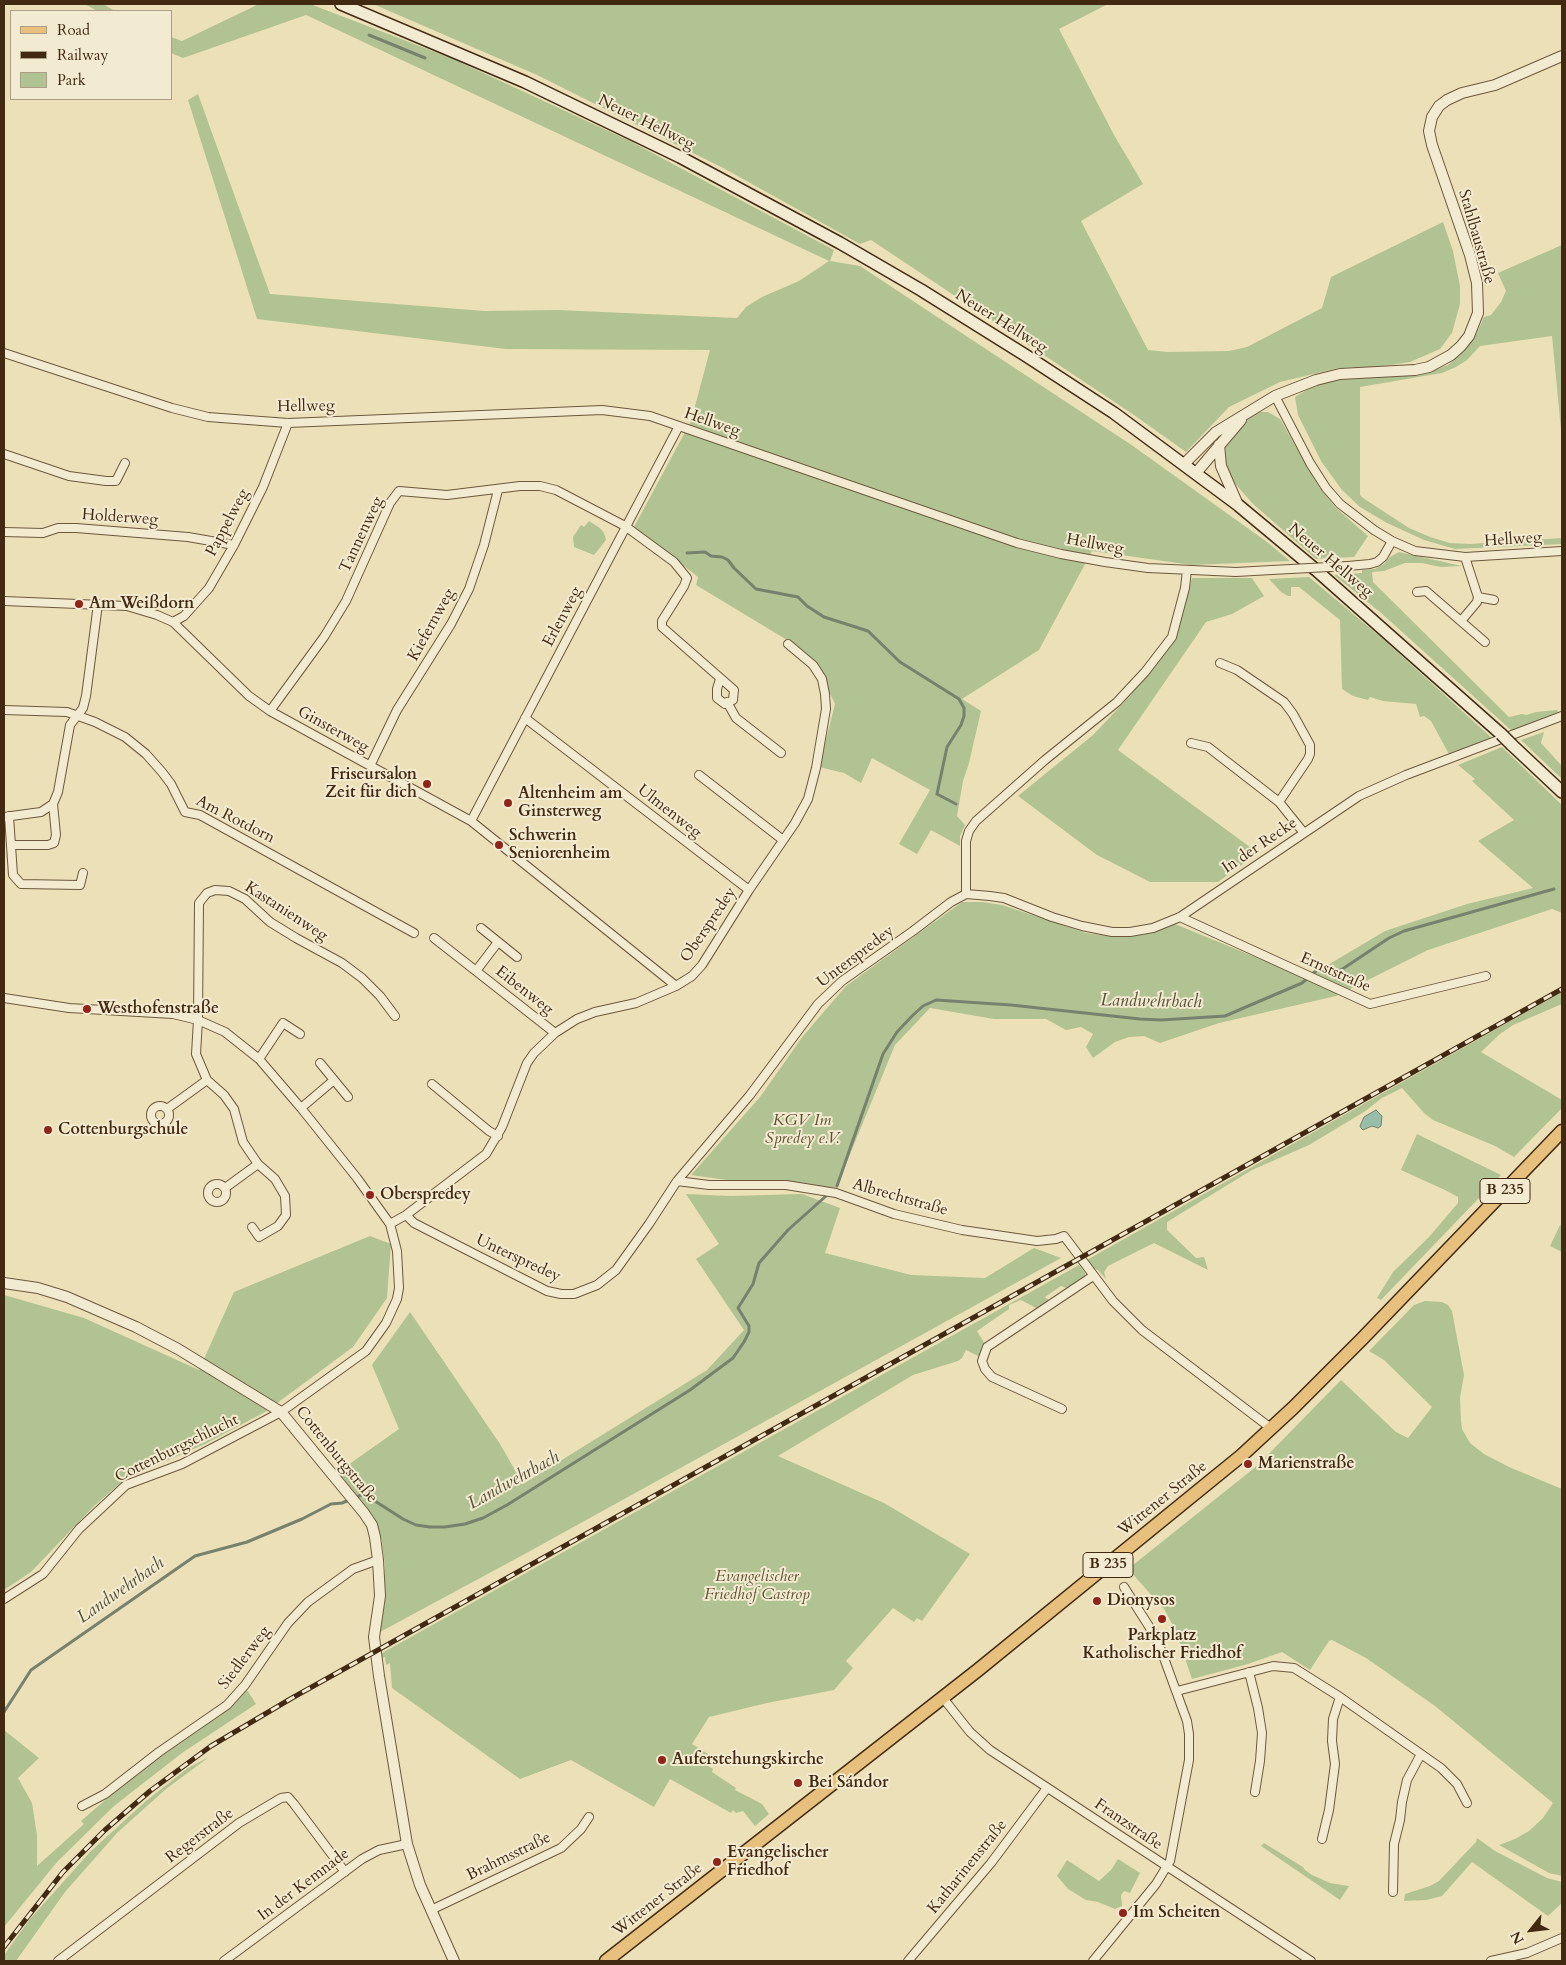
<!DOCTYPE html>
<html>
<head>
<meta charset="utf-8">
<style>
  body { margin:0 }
  #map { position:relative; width:1566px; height:1965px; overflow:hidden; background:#ece0b8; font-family:Cardo,serif }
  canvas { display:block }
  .frame { position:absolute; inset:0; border:5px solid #422a12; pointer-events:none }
  .legend { position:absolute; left:10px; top:10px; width:162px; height:90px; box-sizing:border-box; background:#f3ebd1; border:1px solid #ac9e85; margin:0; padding:6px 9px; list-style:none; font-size:15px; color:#422a12 }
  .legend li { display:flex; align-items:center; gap:10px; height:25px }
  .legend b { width:25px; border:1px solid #ac9e85 }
  .north { position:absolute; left:1506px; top:1905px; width:50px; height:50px; -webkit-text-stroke:4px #f3ebd1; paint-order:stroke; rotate:241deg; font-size:14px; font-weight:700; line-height:20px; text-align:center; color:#422a12 }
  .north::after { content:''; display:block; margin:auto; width:18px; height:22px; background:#422a12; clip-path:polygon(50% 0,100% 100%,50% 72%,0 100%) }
</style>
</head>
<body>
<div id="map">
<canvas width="1566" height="1965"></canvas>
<div class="frame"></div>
<ul class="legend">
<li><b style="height:6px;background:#e6c07c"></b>Road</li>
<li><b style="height:6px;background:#422a12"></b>Railway</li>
<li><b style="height:14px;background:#b2c393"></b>Park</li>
</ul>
<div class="north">N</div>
</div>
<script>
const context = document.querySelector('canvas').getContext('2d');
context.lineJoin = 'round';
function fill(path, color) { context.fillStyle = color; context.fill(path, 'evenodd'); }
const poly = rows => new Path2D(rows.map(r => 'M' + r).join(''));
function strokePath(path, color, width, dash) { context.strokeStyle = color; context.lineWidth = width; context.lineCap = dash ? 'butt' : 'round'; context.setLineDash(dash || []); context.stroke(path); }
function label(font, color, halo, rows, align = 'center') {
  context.font = font + ' Cardo,serif'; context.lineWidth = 4; context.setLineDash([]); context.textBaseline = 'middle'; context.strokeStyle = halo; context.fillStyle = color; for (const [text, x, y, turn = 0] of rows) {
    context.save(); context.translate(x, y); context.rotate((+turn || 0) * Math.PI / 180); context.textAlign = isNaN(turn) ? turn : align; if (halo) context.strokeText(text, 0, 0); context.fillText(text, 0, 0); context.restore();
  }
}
const green = poly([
  [85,4,103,4,115,11,97,11],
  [259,4,310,4,451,58,630,141,834,250,830,261,860,266,1133,446,1267,542,1290,561,1192,565,1092,551,1039,650,962,699,981,711,969,763,963,781,957,816,965,825,960,836,960,846,931,830,917,854,899,844,930,790,872,758,861,783,844,773,819,767,835,704,814,660,787,640,696,585,698,577,634,527,691,421,710,350,506,349,257,319,188,100,198,94,270,294,484,311,558,310,737,318,746,307,762,297,799,281,829,261,306,15,183,58,171,53,171,37,182,41],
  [373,4,1108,4,1059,29,1114,135,1143,184,1081,221,1148,350,1167,352,1229,351,1247,347,1322,308,1331,277,1443,222,1453,251,1460,286,1460,304,1452,333,1440,349,1410,362,1377,367,1339,368,1280,382,1229,407,1186,452,1134,415,871,240,860,244,725,169,537,75],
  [1562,245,1562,440,1552,336,1480,346,1467,360,1456,367,1442,373,1360,387,1360,495,1363,498,1409,528,1430,537,1450,543,1470,544,1562,538,1562,544,1455,549,1424,540,1387,523,1360,507,1342,490,1321,461,1298,415,1295,397,1313,386,1331,381,1355,378,1415,375,1429,372,1448,365,1466,349,1477,333,1484,317,1491,315,1501,302,1506,291,1498,273],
  [1260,412,1268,412,1280,419,1319,487,1336,508,1368,536,1354,557,1316,559,1253,504,1231,479,1226,469,1224,451,1225,446,1233,432,1251,416],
  [589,521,600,528,604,533,606,540,594,555,574,547,573,537,581,525,584,527],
  [1399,552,1462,566,1441,567,1422,563,1405,563,1384,571,1372,572,1373,582,1509,717,1522,714,1526,715,1536,712,1557,710,1558,712,1512,731,1380,612,1334,575,1362,573,1362,570,1375,569,1384,564,1390,557],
  [1309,577,1384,640,1493,739,1450,756,1431,721,1424,716,1420,717,1416,704,1383,701,1370,697,1368,700,1353,696,1342,689,1340,620,1299,587,1291,587,1291,596,1288,596,1281,592,1269,579],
  [1192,578,1252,578,1264,596,1232,614,1206,622,1118,750,1258,853,1218,882,1150,882,1097,855,1018,796,1093,735,1130,696,1177,634],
  [1544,732,1541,743,1562,766,1562,779,1521,740],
  [1502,747,1562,805,1562,913,1552,909,1428,950,1336,996,1219,1023,1160,1043,1144,1036,1129,1037,1115,1042,1093,1058,1086,1047,1093,1034,1081,1027,1066,1030,1046,1019,994,1019,930,1008,895,1045,836,1188,786,1183,727,1180,691,1175,760,1097,803,1036,846,986,962,902,983,902,1002,905,1086,933,1110,936,1143,935,1175,924,1306,978,1385,931,1467,904,1533,888,1478,841,1514,820,1472,781,1475,779,1458,765],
  [1562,992,1562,1004,1513,1025,1500,1034,1481,1052,1562,1100,1562,1108,1514,1157,1495,1146,1433,1120,1424,1113,1402,1088,1382,1098,1364,1112,1309,1145,1252,1170,1167,1222,1167,1230,1196,1258,1204,1257,1208,1270,1154,1243,1108,1266,1104,1272,1106,1279,1098,1270,1092,1269,1085,1261],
  [1417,1134,1501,1175,1381,1300,1377,1298,1393,1272,1429,1237,1458,1203,1458,1197,1447,1191,1401,1170],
  [686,1194,731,1196,802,1194,840,1208,825,1253,911,1275,985,1278,1034,1248,1061,1258,521,1556,380,1632,385,1602,385,1566,382,1541,374,1517,338,1472,399,1429,372,1365,410,1312,500,1444,523,1484,707,1370,744,1330,696,1259,719,1244],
  [1560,1225,1562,1226,1562,1252,1550,1246],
  [370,1236,391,1244,387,1298,353,1347,265,1412,205,1444,125,1479,94,1506,31,1572,4,1590,4,1295,84,1318,199,1370,234,1292],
  [1079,1265,1085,1273,1085,1278,1069,1289,1061,1286,1045,1297,1050,1301,1029,1316,1026,1315,1036,1308,1021,1300,1009,1305,1009,1309,977,1331,985,1344,980,1357,966,1350,962,1358,958,1361,913,1375,778,1456,884,1503,970,1554,922,1621,917,1618,914,1622,893,1608,846,1661,853,1668,834,1690,767,1703,709,1717,692,1744,713,1757,708,1766,713,1769,712,1772,736,1788,735,1790,762,1804,769,1814,755,1826,743,1811,736,1813,733,1810,731,1813,670,1779,654,1807,571,1760,520,1779,392,1688,390,1663,386,1665,385,1657,382,1658,382,1653],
  [1425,1301,1442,1302,1448,1305,1452,1311,1464,1375,1460,1398,1461,1420,1462,1429,1470,1443,1484,1454,1509,1467,1562,1489,1562,1876,1549,1873,1499,1845,1515,1839,1529,1831,1543,1818,1553,1803,1435,1706,1366,1658,1332,1640,1329,1641,1310,1670,1282,1652,1248,1664,1192,1679,1175,1629,1164,1609,1128,1569,1258,1465,1341,1380,1396,1432,1408,1438,1432,1407,1384,1360,1369,1351,1414,1305],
  [247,1690,256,1704,182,1753,114,1806,57,1862,4,1927,4,1730,39,1758,18,1778,32,1803,37,1835,37,1866,84,1824,81,1821,120,1787,141,1770,221,1715],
  [209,1757,166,1789,117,1833,65,1892,16,1961,4,1961,4,1955,30,1919,90,1852,146,1801,188,1768],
  [1477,1838,1495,1851,1547,1878,1562,1882,1562,1903,1548,1916,1472,1862,1442,1896,1426,1900,1404,1901,1405,1894,1430,1886,1439,1881,1476,1842],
  [1264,1843,1303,1867,1305,1870,1312,1875,1330,1883,1349,1886,1340,1900,1261,1846],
  [1118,1859,1140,1873,1130,1893,1124,1891,1121,1895,1122,1906,1115,1909,1098,1902,1086,1900,1068,1889,1057,1876,1067,1860,1099,1881,1111,1870]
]);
const water = poly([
  [1376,1110,1382,1116,1381,1126,1378,1128,1372,1126,1363,1130,1361,1128,1360,1126,1364,1117,1376,1110]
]);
const stream = poly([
  [369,35,425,58],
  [687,553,705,552,711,556,722,557,728,560,734,568,756,589,798,597,807,606,824,617,868,631,900,662,959,699,964,708,964,716,961,725,947,747,937,794,956,804],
  [837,1186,883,1054,897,1032,913,1015,923,1006,936,1000,1011,1005,1140,1019,1161,1020,1225,1016,1302,983,1317,970,1322,969,1332,973,1341,970,1389,938,1404,931,1554,889],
  [4,1712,31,1670,195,1556,247,1542,302,1519,331,1504,342,1503,364,1494,403,1519,416,1525,430,1527,445,1527,465,1524,483,1518,507,1505,690,1390,733,1358,744,1342,749,1332,749,1326,738,1308,753,1284,759,1263,788,1230,826,1196]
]);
const minor = poly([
  [4,353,172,408,208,417,288,423,602,410,650,416,1017,543,1061,554,1105,562,1148,568,1236,572,1272,570],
  [1275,396,1310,463,1326,488,1340,504,1374,530,1392,541,1415,551,1465,557,1562,551],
  [4,454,69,476,106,481,116,481,125,463],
  [4,532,43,533,58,528,76,528,188,537,234,545],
  [1348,566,1370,564,1377,562,1383,557,1392,541],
  [1417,592,1426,591,1485,642],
  [1478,597,1494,600],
  [4,601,127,606,157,615,173,622,249,696,270,711,471,821,676,986],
  [1461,621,1477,602,1478,597,1465,557],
  [173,622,184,616,209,588,234,545,263,487,288,423],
  [1220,663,1237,670,1284,702,1293,714,1310,745,1310,754,1308,759,1279,802],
  [727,702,736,718,781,753],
  [4,710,67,712,95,722,125,737,146,754,162,772,171,784,185,812,200,815,414,933],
  [270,711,324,637,346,601,390,503,399,491,447,495,520,486,540,486,556,490,625,526,674,562,687,578,684,586,662,621,662,627,734,690,733,700,725,704,717,698,717,689,720,679],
  [525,718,749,890],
  [1191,743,1208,747,1279,802,1304,833],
  [370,766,397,710,451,624,469,589,484,545,498,490],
  [699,775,783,840],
  [9,816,13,875,21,884,80,885,83,873],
  [4,817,41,812,53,804,58,792,70,725,83,708,86,696,98,604],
  [471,821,679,426],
  [11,845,48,845,54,843,56,835,53,804],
  [966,894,966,841,969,831,976,821,1045,760,1117,702,1145,672,1172,637,1185,588,1187,570],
  [1180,917,1370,1004,1486,976],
  [481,928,517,957],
  [434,938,555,1033],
  [476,971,498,942],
  [4,998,69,1008,173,1014,198,1020,225,1032,259,1059,301,1108,357,1178,390,1224,397,1251,399,1288,397,1299,386,1323,366,1351,281,1412,182,1464,126,1485,79,1529,43,1574,4,1599],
  [259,1059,283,1023,300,1034],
  [320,1063,348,1097],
  [432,1084,489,1131,498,1136],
  '151 1115a9 9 0 1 1 18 0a9 9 0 1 1-18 0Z',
  [301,1108,334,1080],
  [167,1109,207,1080],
  [677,1181,709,1185,786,1185,836,1193,894,1214,962,1230,1037,1241,1056,1239,1064,1236,1113,1301,1142,1330,1272,1429],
  '208 1193a9 9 0 1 1 18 0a9 9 0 1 1-18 0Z',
  [225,1188,258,1164],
  [406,1215,414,1223,547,1291,561,1294,574,1294,597,1285,616,1270,649,1224,677,1181,750,1095,818,1004,842,981,913,931,951,902,966,894,990,896,1004,898,1052,917,1082,926,1112,932,1130,932,1153,928,1180,917,1359,796,1406,775,1562,716],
  [390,1224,406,1215,486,1154,502,1127,527,1063,534,1053,555,1033,577,1019,595,1012,636,1003,676,986,692,976,702,965,749,890,795,823,808,799,816,768,826,709,825,694,822,679,813,665,788,644],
  [252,1227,259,1237,278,1226,286,1215,285,1196,275,1179,258,1164,243,1142,234,1109,224,1095,207,1080,196,1054,198,1020,199,903,207,893,215,890,229,891,245,899,270,922,296,938,342,963,362,978,380,996,395,1016],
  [1062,1409,992,1377,985,1369,982,1361,987,1347,1093,1276],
  [1249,1672,1258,1708,1262,1733,1260,1761,1255,1792],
  [1177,1691,1273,1666,1294,1668,1340,1697,1441,1768,1457,1784,1467,1803],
  [943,1698,970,1732,990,1750,1311,1961],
  [82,1806,105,1794,159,1752,227,1705,245,1685,288,1623,308,1602,353,1569,378,1560],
  [1322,1839,1329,1810,1335,1764,1332,1741,1333,1719,1340,1697],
  [1393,1892,1394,1844,1400,1820,1402,1802,1407,1780,1421,1754],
  [431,1910,561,1848,581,1829,589,1817],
  [58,1961,239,1823,281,1798,288,1797,294,1804,345,1872],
  [224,1961,362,1859,379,1850,407,1844],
  [908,1961,991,1863,1047,1788],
  [1093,1961,1156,1884,1170,1861,1189,1760,1189,1734,1187,1721,1157,1639,1124,1587],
  [1491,1961,1527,1953,1562,1938]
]);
const tertiary = poly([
  [1219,445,1221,466,1238,505],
  [1184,464,1216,432,1275,396,1316,380,1340,374,1415,370,1429,367,1451,355,1461,346,1469,336,1478,313,1477,283,1470,255,1432,145,1429,131,1432,117,1439,106,1447,100,1462,93,1495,85,1562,56],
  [1196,473,1241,420],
  [4,1283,38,1288,67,1297,136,1327,178,1349,281,1412,364,1513,372,1525,375,1537,378,1560,380,1596,374,1637,379,1676,407,1844,420,1885,454,1961]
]);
const secondary = poly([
  [341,4,525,82,680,157,840,243,921,290,1025,355,1114,413,1238,505,1316,570,1501,734],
  [1512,745,1562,792]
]);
const primary = poly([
  [606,1961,978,1670,1241,1456,1293,1408,1362,1339,1562,1131]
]);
const rail = poly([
  [4,1947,63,1872,105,1830,150,1791,211,1746,292,1698,1562,989]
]);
const minorBridge = poly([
  [1272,570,1348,566]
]);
const secondaryBridge = poly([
  [1501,734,1512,745]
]);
const markers = [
  [79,604,5,"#8f2418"],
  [427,784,5,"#8f2418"],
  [508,803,5,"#8f2418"],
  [499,845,5,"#8f2418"],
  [87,1009,5,"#8f2418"],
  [48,1130,5,"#8f2418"],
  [370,1195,5,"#8f2418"],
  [1248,1464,5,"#8f2418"],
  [1097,1601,5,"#8f2418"],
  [1162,1619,5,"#8f2418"],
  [662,1760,5,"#8f2418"],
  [798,1783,5,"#8f2418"],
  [717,1862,5,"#8f2418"],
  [1123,1913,5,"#8f2418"]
];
const shields = [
  [1505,1191,50],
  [1108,1565,50]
];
const shieldNames = [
  ["B 235",1505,1191],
  ["B 235",1108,1565]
];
const streetNames = [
  ["Neuer Hellweg",646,123,26],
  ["Stahlbaustraße",1476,237,74],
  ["Neuer Hellweg",1001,322,32],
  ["Hellweg",306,407,-1],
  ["Hellweg",712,423,19],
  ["Holderweg",120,518,4],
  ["Pappelweg",228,523,-62],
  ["Tannenweg",362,535,-65],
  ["Hellweg",1513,540,-4],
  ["Hellweg",1095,545,10],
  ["Neuer Hellweg",1330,561,40],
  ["Erlenweg",563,617,-62],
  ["Kiefernweg",432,625,-61],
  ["Ginsterweg",333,730,29],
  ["Ulmenweg",669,812,38],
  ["Am Rotdorn",235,820,27],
  ["In der Recke",1260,846,-34],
  ["Kastanienweg",286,912,33],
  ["Oberspredey",709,925,-56],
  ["Unterspredey",856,957,-37],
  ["Ernststraße",1335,973,24],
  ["Eibenweg",524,991,38],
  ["Albrechtstraße",900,1198,16],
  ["Unterspredey",518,1259,25],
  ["Cottenburgschlucht",177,1449,-26],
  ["Cottenburgstraße",336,1455,51],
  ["Wittener Straße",1163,1499,-39],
  ["Siedlerweg",245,1658,-53],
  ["Franzstraße",1128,1825,34],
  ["Regerstraße",200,1836,-37],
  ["Brahmsstraße",509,1857,-26],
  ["Katharinenstraße",968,1867,-51],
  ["In der Kemnade",304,1885,-37],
  ["Wittener Straße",658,1900,-38]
];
const poiNames = [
  ["Am Weißdorn",89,604],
  ["Friseursalon",417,775,"right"],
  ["Zeit für dich",417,793,"right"],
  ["Altenheim am",518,794],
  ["Ginsterweg",518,812],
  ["Schwerin",509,836],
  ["Seniorenheim",509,854],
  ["Westhofenstraße",97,1009],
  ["Cottenburgschule",58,1130],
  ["Oberspredey",380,1195],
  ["Marienstraße",1258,1464],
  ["Dionysos",1107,1601],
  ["Parkplatz",1162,1636,"center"],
  ["Katholischer Friedhof",1162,1654,"center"],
  ["Auferstehungskirche",672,1760],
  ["Bei Sándor",808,1783],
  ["Evangelischer",727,1853],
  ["Friedhof",727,1871],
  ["Im Scheiten",1133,1913]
];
const parkNames = [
  ["KGV Im",802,1121],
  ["Spredey e.V.",802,1139],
  ["Evangelischer",757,1577],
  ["Friedhof Castrop",757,1595]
];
const waterNames = [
  ["Landwehrbach",1151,1002,1],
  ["Landwehrbach",514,1481,-29],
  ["Landwehrbach",121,1591,-35]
];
fill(green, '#b2c393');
fill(water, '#99bdab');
strokePath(water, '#76826e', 1);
strokePath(stream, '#76826e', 3);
strokePath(minor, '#6c583c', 10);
strokePath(tertiary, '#6c583c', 12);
strokePath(secondary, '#422a12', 14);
strokePath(primary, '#422a12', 15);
strokePath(minor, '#f3ebd1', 8);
strokePath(tertiary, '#f3ebd1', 10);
strokePath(secondary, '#f3ebd1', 11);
strokePath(primary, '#e6c07c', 12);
strokePath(rail, '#422a12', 5);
strokePath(rail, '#f3ebd1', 3, [9]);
strokePath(minorBridge, '#6c583c', 10, []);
strokePath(secondaryBridge, '#422a12', 14, []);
strokePath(minorBridge, '#f3ebd1', 8);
strokePath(secondaryBridge, '#f3ebd1', 11);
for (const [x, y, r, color] of markers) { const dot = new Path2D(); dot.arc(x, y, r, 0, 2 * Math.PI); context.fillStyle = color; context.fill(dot); strokePath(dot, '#f3ebd1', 2); }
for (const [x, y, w] of shields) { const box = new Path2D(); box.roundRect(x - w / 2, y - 12.5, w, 25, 4); context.fillStyle = '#f3ebd1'; context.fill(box); strokePath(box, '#422a12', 1); }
label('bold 15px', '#422a12', null, shieldNames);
label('16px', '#422a12', '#f3ebd1', streetNames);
label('bold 16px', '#422a12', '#f3ebd1', poiNames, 'left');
label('italic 16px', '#5e5032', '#f3ebd1', parkNames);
label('italic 18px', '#584f38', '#f3ebd1', waterNames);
</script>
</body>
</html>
